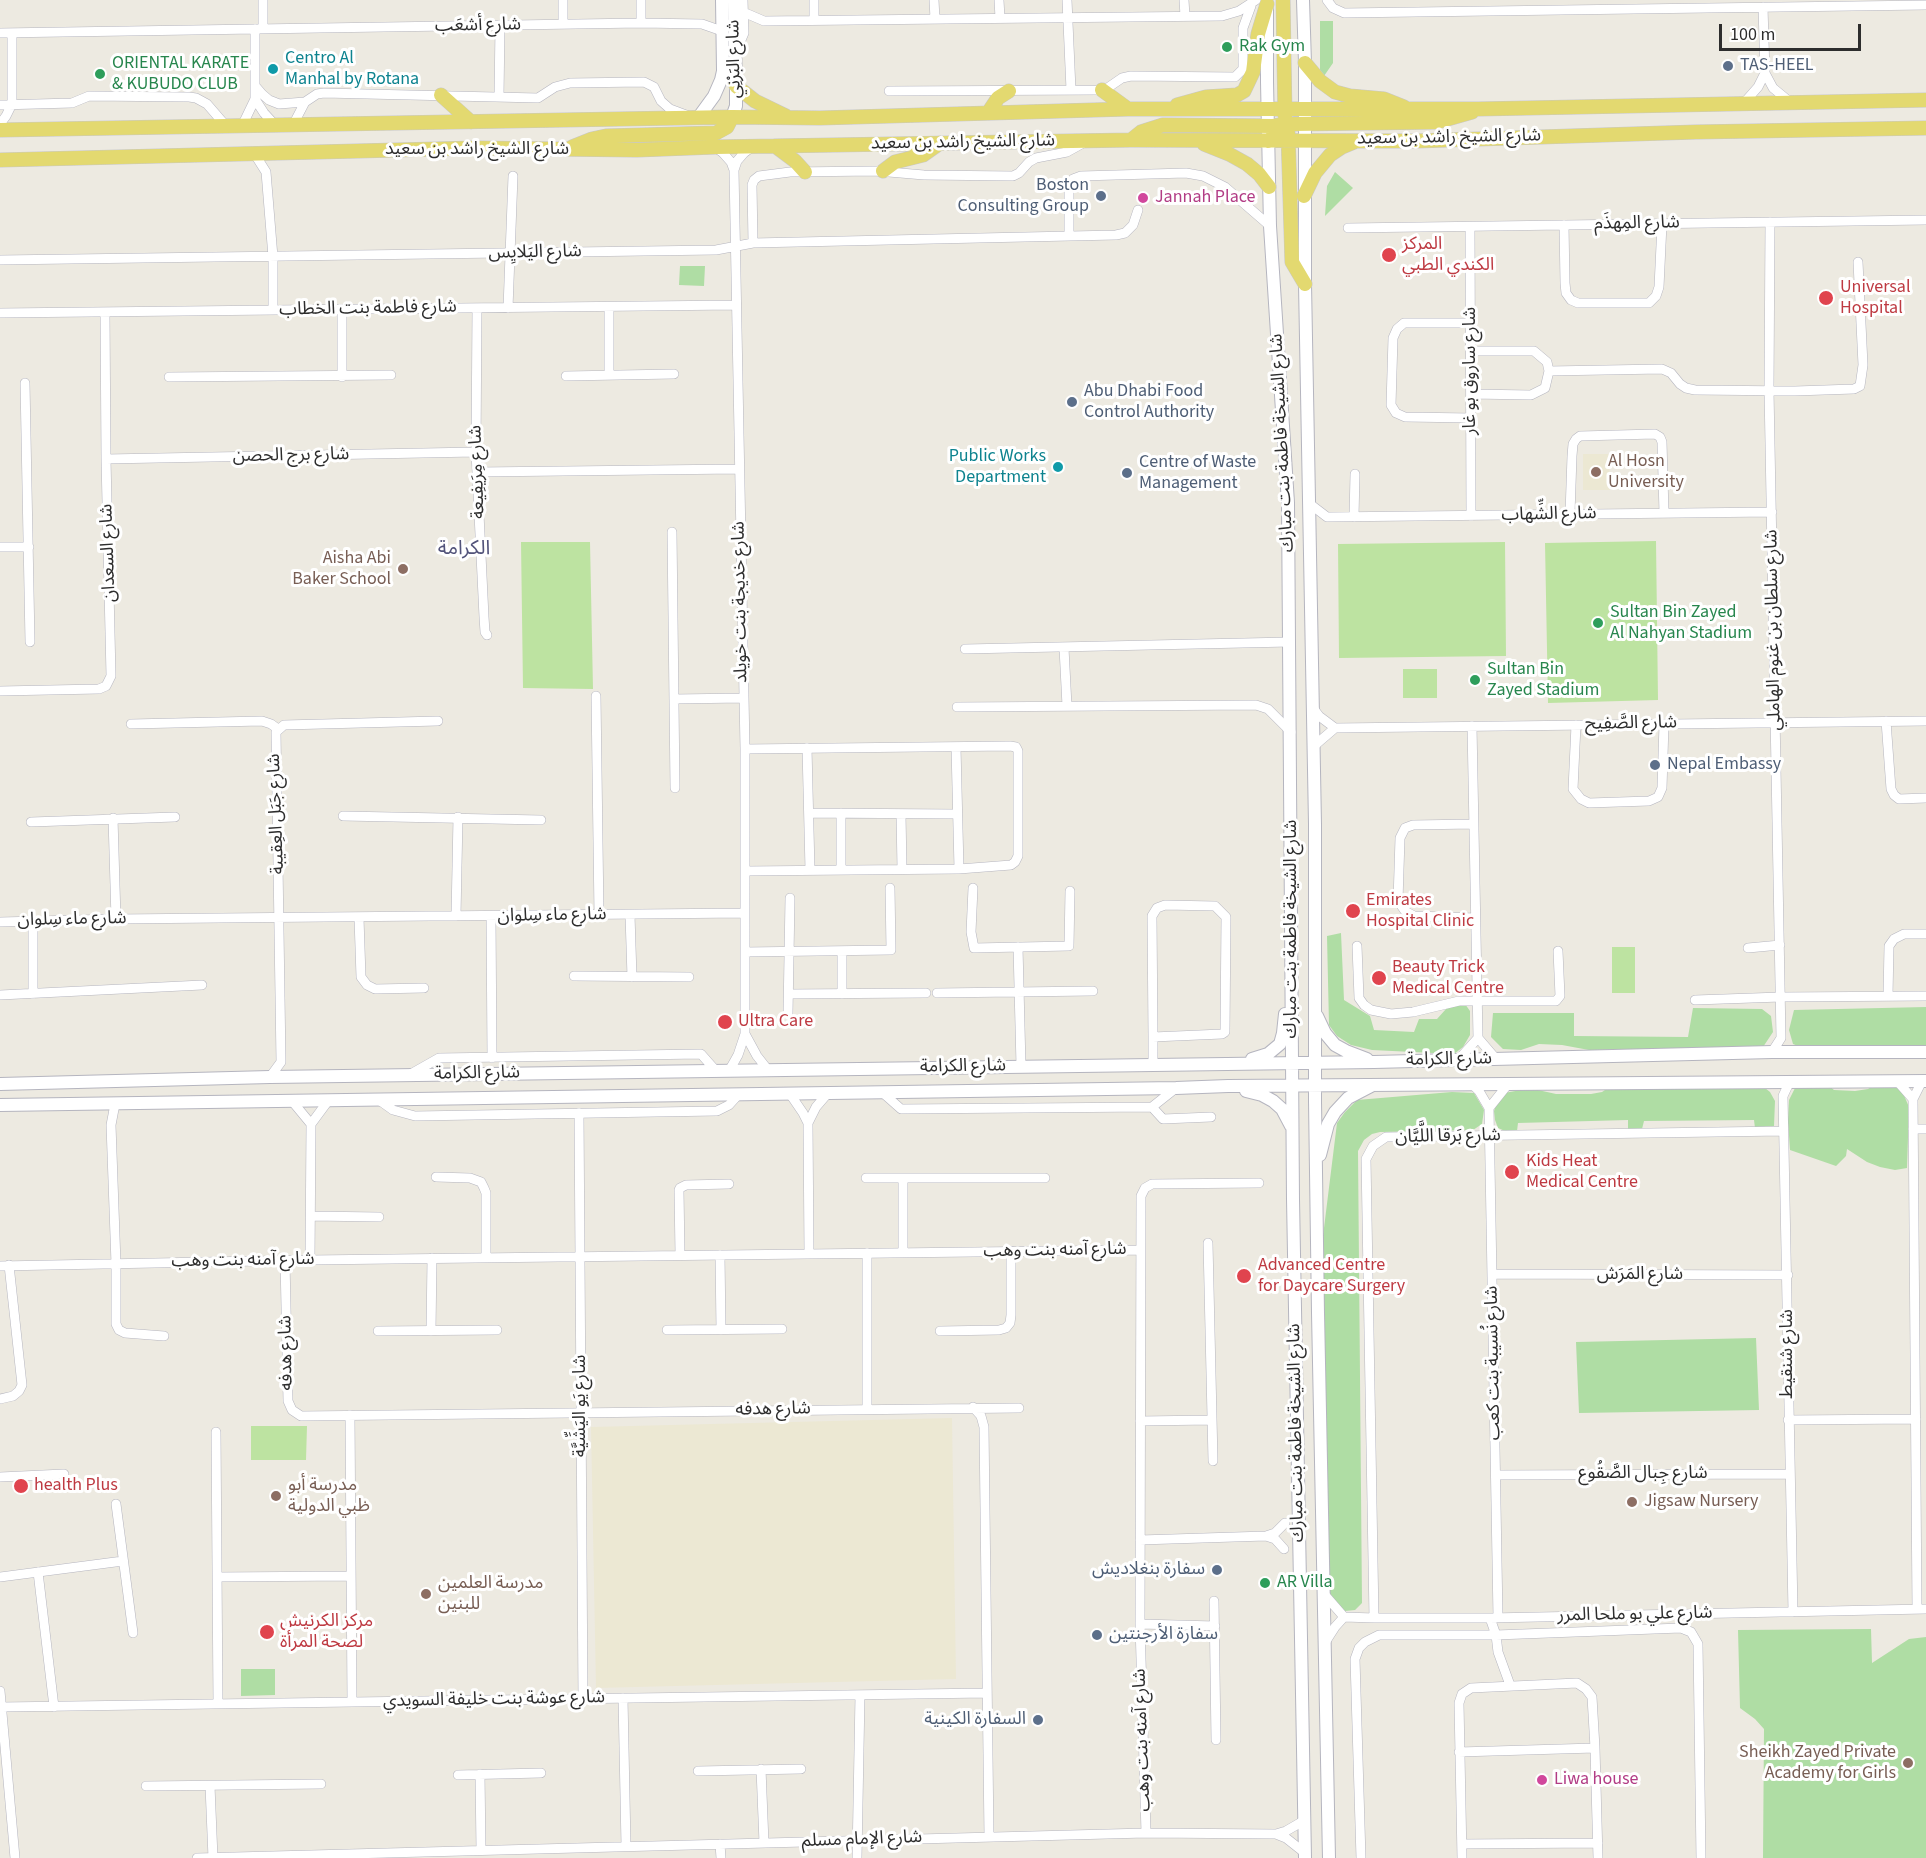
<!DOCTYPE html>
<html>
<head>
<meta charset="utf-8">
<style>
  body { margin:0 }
  #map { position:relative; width:1926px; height:1858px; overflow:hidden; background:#edeae1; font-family:"Source Sans 3",sans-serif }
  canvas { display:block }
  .scale { position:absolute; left:1719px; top:24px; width:142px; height:27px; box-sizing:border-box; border:3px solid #2d2d2d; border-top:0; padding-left:8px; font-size:18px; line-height:21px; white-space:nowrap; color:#2d2d2d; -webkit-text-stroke:4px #fff; paint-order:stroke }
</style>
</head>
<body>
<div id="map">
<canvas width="1926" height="1858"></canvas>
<div class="scale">100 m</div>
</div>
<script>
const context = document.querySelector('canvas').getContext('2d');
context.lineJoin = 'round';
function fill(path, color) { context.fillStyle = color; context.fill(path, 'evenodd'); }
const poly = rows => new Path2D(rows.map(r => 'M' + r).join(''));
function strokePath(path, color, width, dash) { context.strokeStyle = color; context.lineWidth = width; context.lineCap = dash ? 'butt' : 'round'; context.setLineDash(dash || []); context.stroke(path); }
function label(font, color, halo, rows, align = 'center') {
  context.font = font + ' "Source Sans 3","Noto Sans Arabic",sans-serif'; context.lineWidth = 6; context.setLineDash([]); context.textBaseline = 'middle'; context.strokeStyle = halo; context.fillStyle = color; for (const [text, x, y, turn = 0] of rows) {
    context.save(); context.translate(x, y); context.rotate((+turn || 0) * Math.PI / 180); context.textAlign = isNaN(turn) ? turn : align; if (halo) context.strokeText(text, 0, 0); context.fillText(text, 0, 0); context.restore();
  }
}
const education = poly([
  [1583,454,1609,454,1610,490,1583,490],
  [952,1418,956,1679,596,1688,591,1427]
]);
const green = poly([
  [1320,21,1333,21,1333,63,1324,76,1320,73],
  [1335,172,1353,188,1325,216,1327,186],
  [680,266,705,266,704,286,679,285],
  [1341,933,1344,1000,1370,1016,1374,1030,1414,1032,1419,1019,1437,1019,1446,1009,1453,1005,1465,1004,1470,1011,1470,1035,1463,1047,1454,1054,1372,1050,1351,1045,1337,1036,1329,1025,1327,936],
  [1926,1007,1926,1048,1803,1048,1793,1044,1789,1030,1794,1010],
  [1693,1008,1762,1009,1771,1016,1773,1032,1763,1047,1589,1050,1562,1045,1539,1044,1521,1050,1503,1049,1491,1037,1493,1013,1574,1013,1574,1036,1688,1037],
  [1828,1085,1834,1090,1855,1091,1868,1089,1874,1085,1898,1087,1903,1093,1909,1107,1907,1168,1895,1170,1880,1167,1867,1162,1847,1149,1846,1156,1836,1166,1790,1150,1788,1121,1789,1100,1795,1088],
  [1608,1088,1765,1088,1770,1092,1775,1101,1774,1126,1755,1128,1754,1120,1644,1121,1642,1129,1628,1129,1628,1120,1518,1123,1517,1131,1505,1131,1498,1128,1495,1120,1494,1111,1498,1100,1504,1093,1521,1090,1538,1090,1556,1094,1591,1094,1602,1092],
  [1452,1092,1474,1093,1484,1110,1482,1124,1473,1130,1380,1132,1372,1134,1364,1140,1358,1151,1362,1603,1355,1610,1345,1611,1334,1604,1326,1594,1323,1236,1337,1123,1345,1112,1357,1100],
  [1756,1338,1759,1410,1579,1413,1576,1342],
  [1871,1629,1872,1663,1909,1639,1926,1637,1926,1858,1763,1858,1764,1729,1755,1719,1740,1708,1738,1630],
  [241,1669,275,1669,275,1695,241,1696]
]);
const pitch = poly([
  [1656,541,1658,700,1548,703,1545,543],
  [521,542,590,542,593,689,523,688],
  [1505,542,1506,656,1339,658,1338,544],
  [1403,669,1437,669,1437,698,1403,698],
  [1612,947,1635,947,1635,993,1612,993],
  [251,1426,307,1426,306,1460,251,1460]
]);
const street = poly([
  [263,0,263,29],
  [563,0,563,24],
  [641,0,641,23],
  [814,0,814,20],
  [934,0,935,19],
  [999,0,1000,18],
  [1067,0,1071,90],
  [1184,0,1185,16],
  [1327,0,1333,8,1344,13,1926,5],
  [1763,7,1765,73,1773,88,1790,102],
  [743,12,764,21,1222,16,1239,11,1256,0],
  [0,33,641,23,702,24,722,31],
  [734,46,741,40,744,33,743,0],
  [256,87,262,94,269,100,279,104,305,102],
  [889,91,1099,90,1106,89,1122,78,1131,76,1235,77,1243,69,1243,28,1251,6],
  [499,97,500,26],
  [255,99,264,113,275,125],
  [1743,104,1758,87,1765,73],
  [0,105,72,103,89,96,189,97,196,98,207,104,226,126],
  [0,124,6,116,12,104,12,33],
  [293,125,305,102,317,94,324,93,538,98,555,87,570,83,644,82,654,87,661,101,670,109,686,115],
  [242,126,255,99,255,29],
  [715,147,723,153,731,162,734,170,745,749,745,1034,738,1055,729,1071],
  [254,153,266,172,273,257,273,310],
  [734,170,737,161,744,153,752,147],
  [1770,222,1769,390,1781,1038,1772,1052],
  [1564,225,1565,283,1566,293,1571,300,1578,303,1649,303,1656,296,1659,287,1662,224],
  [1470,227,1471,516],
  [1348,228,1926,220],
  [1069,236,1069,187,1073,179,1081,176,1186,173,1203,176,1225,187,1270,226],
  [753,243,752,185,754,180,759,176,790,172,877,171,924,175,1013,176,1019,173,1029,162,1036,158,1067,152,1085,142],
  [0,260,716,250,753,243,1116,235,1125,233,1133,225,1138,210],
  [609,307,609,375],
  [477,308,476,452,484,617,485,632,487,635],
  [508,308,513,176],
  [342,309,342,377],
  [0,313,736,305],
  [1471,323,1404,323,1397,329,1393,338,1391,405,1396,413,1405,417,1471,418],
  [1471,351,1534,351,1547,362,1549,371,1545,388,1531,395,1471,394],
  [1549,371,1662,369,1671,373,1680,384,1686,388,1695,390,1795,391,1854,389,1860,386,1863,365,1858,262],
  [566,376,674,374],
  [169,377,391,375],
  [25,383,30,642],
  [106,459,476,452],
  [478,472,738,469],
  [1310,504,1327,517,1772,512],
  [1570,514,1572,456,1573,444,1576,439,1580,436,1655,434,1660,437,1662,442,1664,513],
  [1354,517,1355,474],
  [672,532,675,788],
  [0,547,29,547],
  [1064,648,1067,706],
  [965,649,1290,642],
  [0,691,99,689,106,686,111,676,106,459,105,312],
  [596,696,599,915],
  [674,699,744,698],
  [957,707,1256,705,1268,709,1291,732],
  [1313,708,1319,716,1335,728],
  [1886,721,1891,789,1894,795,1899,799,1926,798],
  [131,724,262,721,271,724,278,729],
  [1576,725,1573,789,1581,799,1589,803,1649,801,1658,797,1662,788,1664,724],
  [1472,726,1478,1038,1496,1059],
  [1314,746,1335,728,1926,721],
  [956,747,959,869],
  [807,748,810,870],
  [745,749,1010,746,1016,747,1018,751,1018,856,1015,862,1011,865,959,869,746,871],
  [809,813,956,814],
  [841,813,841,870],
  [901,814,902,869],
  [343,816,541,820],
  [113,818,116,919],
  [31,822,175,817],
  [1473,824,1413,825,1405,828,1400,838,1398,901,1405,911,1414,916,1475,918],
  [973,888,971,932,974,948,1069,946,1070,891],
  [630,915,632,977],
  [456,916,458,817],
  [491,917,492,1058],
  [359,918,361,977,367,985,375,989,424,988],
  [0,922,116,919,745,913],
  [1357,946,1359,998,1364,1005,1371,1010,1391,1014,1413,1012,1459,1001,1556,1001,1560,996,1558,951],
  [1018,947,1021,1066],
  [1748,948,1780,945],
  [842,951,842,994],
  [745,952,891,950,890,888],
  [574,976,689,977],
  [937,993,1093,991],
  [33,994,33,922],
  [789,994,926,993],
  [0,995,202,985],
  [1888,996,1889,946,1894,939,1904,934,1926,934],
  [1695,1000,1781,997,1926,996],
  [788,1014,790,898],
  [745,1034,757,1056,768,1070],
  [1153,1037,1222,1034,1225,1032,1226,917,1215,906,1165,905,1157,908,1152,916,1153,1037,1153,1064],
  [1459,1059,1478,1038],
  [409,1075,439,1058,701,1054,716,1071],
  [270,1077,281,1062,276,732,284,725,438,721],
  [1790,1081,1783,1096,1793,1612],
  [1898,1082,1913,1099],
  [1472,1084,1479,1091,1489,1108,1498,1617],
  [883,1093,901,1109,1152,1107,1176,1088],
  [790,1094,803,1113,808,1123,816,1107,828,1093],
  [379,1100,393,1110,415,1116,717,1111,729,1105,738,1095],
  [292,1101,311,1124],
  [115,1104,111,1125,116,1264,116,1324,119,1330,125,1333,164,1336],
  [1152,1107,1163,1119,1211,1117],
  [1489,1108,1509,1083],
  [579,1113,583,1699],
  [808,1123,809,1254],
  [1913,1129,1926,1129],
  [436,1177,470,1178,481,1182,484,1188,486,1193,486,1258],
  [866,1178,1045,1178],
  [903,1178,903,1253],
  [311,1216,379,1217],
  [1208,1243,1213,1461],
  [680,1255,679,1190,680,1188,686,1185,729,1184],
  [720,1255,721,1330],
  [285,1260,288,1401,292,1410,301,1416,1019,1408],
  [310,1260,311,1124,328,1101],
  [0,1266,310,1260,1140,1250],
  [1492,1274,1788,1275],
  [667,1330,782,1329],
  [378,1331,497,1330],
  [431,1331,432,1258],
  [940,1331,999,1330,1006,1328,1010,1323,1011,1315,1011,1251],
  [0,1399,13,1396,19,1391,22,1385,9,1265],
  [973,1407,981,1416,984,1427,989,1837],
  [867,1409,867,1253],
  [350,1415,352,1702],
  [1788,1420,1916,1419],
  [1140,1421,1212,1420],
  [216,1432,218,1704],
  [1496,1475,1790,1474],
  [0,1477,64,1474],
  [116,1504,133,1633],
  [1266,1536,1275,1539,1284,1549],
  [1140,1540,1266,1536,1275,1533,1285,1523],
  [38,1572,54,1707],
  [0,1577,123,1561],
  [217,1577,351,1576],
  [1324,1594,1344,1617,1374,1618,1490,1618,1926,1609],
  [1214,1601,1216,1740],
  [1917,1609,1913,1099,1922,1081],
  [1374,1618,1366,1159,1373,1146,1386,1137,1783,1131],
  [1490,1618,1496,1635,1498,1652,1510,1685],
  [1140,1624,1215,1626],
  [1326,1641,1335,1627,1344,1617],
  [0,1691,15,1858],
  [623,1698,626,1846],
  [1,1707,987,1693],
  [1459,1752,1595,1748],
  [761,1769,764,1843],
  [698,1771,801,1769],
  [480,1774,481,1850],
  [458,1775,541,1773],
  [146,1786,321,1784],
  [210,1786,213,1858],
  [1146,1833,1140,1624,1141,1196,1145,1188,1152,1184,1259,1183],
  [1276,1834,1286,1838,1305,1853],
  [720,1844,721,1858],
  [1462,1844,1598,1843],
  [197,1858,1146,1833,1276,1834,1286,1831,1305,1820],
  [857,1858,860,1695],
  [1361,1858,1355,1659,1359,1648,1365,1642,1379,1635,1496,1635,1681,1628,1691,1632,1698,1644,1701,1858],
  [1462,1858,1459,1703,1462,1694,1471,1688,1577,1683,1586,1689,1592,1697,1595,1748,1598,1858]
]);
const secondary = poly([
  [1303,0,1305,63,1305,284,1315,824,1315,1101,1318,1313,1329,1858],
  [1267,10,1267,82,1270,226,1288,503,1293,1199,1305,1858],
  [732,117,736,106,736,86,734,0],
  [698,118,714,96,721,80,723,71,722,0],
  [1317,1016,1325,1033,1335,1045,1346,1051,1367,1059],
  [1252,1059,1268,1054,1280,1044,1283,1033,1285,1014],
  [0,1084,270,1077,1374,1062,1772,1052,1926,1052],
  [1246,1091,1262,1095,1273,1101,1282,1109,1291,1126],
  [0,1105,1176,1088,1228,1086,1926,1081],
  [1320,1155,1328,1124,1335,1112,1348,1098,1371,1086]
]);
const primary = poly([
  [1283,0,1285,116],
  [1305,63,1320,81,1335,92,1350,96,1384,99,1404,107],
  [736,86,755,101,786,116],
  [1102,90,1128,109],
  [441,95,471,122],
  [1177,105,1206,97,1237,95,1244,91,1253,72,1258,34,1267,4],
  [988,113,998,98,1009,91],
  [0,130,732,117,820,118,1128,109,1478,109,1926,100],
  [1288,133,1292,262,1305,284],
  [1131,140,1141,132,1163,125,1273,126,1288,124],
  [1268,141,1285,127,1294,124,1437,122,1472,112],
  [1204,144,1229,154,1247,164,1259,174,1269,187],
  [775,146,795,161,805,172],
  [572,147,592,139,606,136,716,133,727,127,732,117],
  [0,160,476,148,637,150,715,147,1131,140,1416,141,1696,132,1926,128],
  [883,171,895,162,923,155,940,143],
  [1304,196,1315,173,1330,155,1342,147,1354,142]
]);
const markers = [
  [1227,47,6,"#2e9e5b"],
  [1728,66,6,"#5c6f8a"],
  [273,69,6,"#0f9aa8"],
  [100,74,6,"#2e9e5b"],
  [1101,196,6,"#5c6f8a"],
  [1143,198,6,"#d1479c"],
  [1389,255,8,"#e0444e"],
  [1826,298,8,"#e0444e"],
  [1072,402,6,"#5c6f8a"],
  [1058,467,6,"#0f9aa8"],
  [1596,472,6,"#8d6e63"],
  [1127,473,6,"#5c6f8a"],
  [403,569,6,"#8d6e63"],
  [1598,623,6,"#2e9e5b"],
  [1475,680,6,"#2e9e5b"],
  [1655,765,6,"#5c6f8a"],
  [1353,911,8,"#e0444e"],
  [1379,978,8,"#e0444e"],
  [725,1022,8,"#e0444e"],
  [1512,1172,8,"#e0444e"],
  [1244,1276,8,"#e0444e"],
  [21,1486,8,"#e0444e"],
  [276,1496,6,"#8d6e63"],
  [1632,1502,6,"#8d6e63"],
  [1217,1570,6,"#5c6f8a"],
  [1265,1583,6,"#2e9e5b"],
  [426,1594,6,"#8d6e63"],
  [267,1632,8,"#e0444e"],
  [1097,1635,6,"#5c6f8a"],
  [1038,1720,6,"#5c6f8a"],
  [1908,1763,6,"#8d6e63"],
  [1542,1780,6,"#d1479c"]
];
const streetNames = [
  ["شارع أشعَب",478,26,-1],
  ["شارع البَرْنِي",735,59,-91],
  ["شارع الشيخ راشد بن سعيد",1449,138,-1],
  ["شارع الشيخ راشد بن سعيد",963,143,-1],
  ["شارع الشيخ راشد بن سعيد",477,150],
  ["شارع المِهذَم",1637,224,-1],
  ["شارع اليَلايِس",535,253,-1],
  ["شارع فاطمة بنت الخطاب",368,309,-1],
  ["شارع ساروق بو غار",1471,371,-90],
  ["شارع الشيخة فاطمة بنت مبارك",1283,443,-93],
  ["شارع برج الحصن",291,456,-1],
  ["شارع مِرَيفِيعة",478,472,-92],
  ["شارع الشِّهاب",1549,515,-1],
  ["شارع السعدان",109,553,-92],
  ["شارع خديجة بنت خويلد",741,602,-91],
  ["شارع سلطان بن غنوم الهاملي",1774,630,-91],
  ["شارع الصَّفِيح",1631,724,-1],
  ["شارع جَبَل العِقيبة",277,814,-92],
  ["شارع ماء سِلوان",552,916,-1],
  ["شارع ماء سِلوان",72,920,-1],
  ["شارع الشيخة فاطمة بنت مبارك",1292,929,-90],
  ["شارع الكرامة",1449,1060,-1],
  ["شارع الكرامة",963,1067,-1],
  ["شارع الكرامة",477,1074,-1],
  ["شارع بَرقا اللَّيَّان",1448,1137,-1],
  ["شارع آمنه بنت وهب",1055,1251,-1],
  ["شارع آمنه بنت وهب",243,1261,-1],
  ["شارع المَرَش",1640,1275],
  ["شارع هدفه",287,1353,-91],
  ["شارع شنقيط",1788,1354,-90],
  ["شارع نُسيبة بنت كعب",1494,1363,-91],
  ["شارع يَو اليَشِّيَّة",581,1406,-90],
  ["شارع هدفه",773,1410,-1],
  ["شارع الشيخة فاطمة بنت مبارك",1297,1433,-91],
  ["شارع جِبال الصَّقُوع",1643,1474],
  ["شارع علي بو ملحا المرر",1635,1615,-1],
  ["شارع عوشة بنت خليفة السويدي",494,1700,-1],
  ["شارع آمنه بنت وهب",1143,1740,-92],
  ["شارع الإمام مسلم",862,1840,-2]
];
const leisureNames = [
  ["Rak Gym",1239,47],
  ["ORIENTAL KARATE",112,64],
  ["& KUBUDO CLUB",112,85],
  ["Sultan Bin Zayed",1610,613],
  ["Al Nahyan Stadium",1610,634],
  ["Sultan Bin",1487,670],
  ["Zayed Stadium",1487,691],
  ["AR Villa",1277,1583]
];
const cultureNames = [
  ["Centro Al",285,59],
  ["Manhal by Rotana",285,80],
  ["Public Works",1046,457,"right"],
  ["Department",1046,478,"right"]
];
const serviceNames = [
  ["TAS-HEEL",1740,66],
  ["Boston",1089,186,"right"],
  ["Consulting Group",1089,207,"right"],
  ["Abu Dhabi Food",1084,392],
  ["Control Authority",1084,413],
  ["Centre of Waste",1139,463],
  ["Management",1139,484],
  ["Nepal Embassy",1667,765],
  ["سفارة بنغلاديش",1205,1570,"right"],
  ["سفارة الأرجنتين",1109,1635],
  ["السفارة الكينية",1026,1720,"right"]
];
const hotelNames = [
  ["Jannah Place",1155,198],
  ["Liwa house",1554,1780]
];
const healthNames = [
  ["المركز",1402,245],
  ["الكندي الطبي",1402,266],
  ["Universal",1840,288],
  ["Hospital",1840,309],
  ["Emirates",1366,901],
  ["Hospital Clinic",1366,922],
  ["Beauty Trick",1392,968],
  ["Medical Centre",1392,989],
  ["Ultra Care",738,1022],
  ["Kids Heat",1526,1162],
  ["Medical Centre",1526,1183],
  ["Advanced Centre",1258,1266],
  ["for Daycare Surgery",1258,1287],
  ["health Plus",34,1486],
  ["مركز الكرنيش",280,1622],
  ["لصحة المرأة",280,1643]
];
const educationNames = [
  ["Al Hosn",1608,462],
  ["University",1608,483],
  ["Aisha Abi",391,559,"right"],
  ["Baker School",391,580,"right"],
  ["مدرسة أبو",288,1486],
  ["ظبي الدولية",288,1507],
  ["Jigsaw Nursery",1644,1502],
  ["مدرسة العلمين",438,1584],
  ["للبنين",438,1605],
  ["Sheikh Zayed Private",1896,1753,"right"],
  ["Academy for Girls",1896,1774,"right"]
];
const neighbourhoodNames = [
  ["الكرامة",464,550]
];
fill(education, '#ece8d3');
fill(green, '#afdda4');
fill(pitch, '#bde3a1');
strokePath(street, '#b5b5bf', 10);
strokePath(secondary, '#b5b5bf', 14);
strokePath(primary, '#c8c8c8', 15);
strokePath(street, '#fff', 9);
strokePath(secondary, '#fff', 12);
strokePath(primary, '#e3d970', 14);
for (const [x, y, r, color] of markers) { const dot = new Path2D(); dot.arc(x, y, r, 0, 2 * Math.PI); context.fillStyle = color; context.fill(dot); strokePath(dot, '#fff', 2); }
label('18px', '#2d2d2d', '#fff', streetNames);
label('18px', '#27864d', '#fff', leisureNames, 'left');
label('18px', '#0d838f', '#fff', cultureNames, 'left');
label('18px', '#4e5e75', '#fff', serviceNames, 'left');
label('18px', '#b23c85', '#fff', hotelNames, 'left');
label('18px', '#be3a42', '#fff', healthNames, 'left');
label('18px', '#785e54', '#fff', educationNames, 'left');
label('20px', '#52537a', '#fff', neighbourhoodNames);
</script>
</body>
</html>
